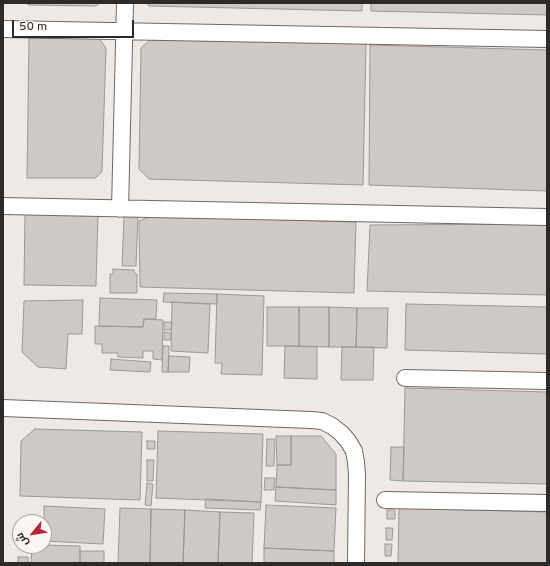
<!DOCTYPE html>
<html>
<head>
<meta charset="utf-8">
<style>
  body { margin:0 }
  #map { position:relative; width:550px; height:566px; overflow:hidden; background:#efe9e5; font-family:Overpass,Cairo,sans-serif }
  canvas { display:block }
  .frame { position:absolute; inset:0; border:4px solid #2d2b29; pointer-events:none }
  .north { position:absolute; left:12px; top:514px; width:40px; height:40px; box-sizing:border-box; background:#fcf6f2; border:1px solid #a9a5a2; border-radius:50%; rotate:240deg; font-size:11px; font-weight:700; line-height:16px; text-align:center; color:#2d2b29 }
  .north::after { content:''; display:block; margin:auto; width:14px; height:18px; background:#b7253d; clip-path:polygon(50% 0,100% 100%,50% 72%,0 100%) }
  .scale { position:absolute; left:12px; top:20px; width:122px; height:18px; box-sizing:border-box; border:2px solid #2d2b29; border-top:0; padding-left:5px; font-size:12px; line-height:14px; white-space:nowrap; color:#2d2b29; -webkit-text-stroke:3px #fcf6f2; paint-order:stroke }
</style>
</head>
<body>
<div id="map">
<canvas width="550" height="566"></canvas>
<div class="frame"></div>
<div class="north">ش</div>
<div class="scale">50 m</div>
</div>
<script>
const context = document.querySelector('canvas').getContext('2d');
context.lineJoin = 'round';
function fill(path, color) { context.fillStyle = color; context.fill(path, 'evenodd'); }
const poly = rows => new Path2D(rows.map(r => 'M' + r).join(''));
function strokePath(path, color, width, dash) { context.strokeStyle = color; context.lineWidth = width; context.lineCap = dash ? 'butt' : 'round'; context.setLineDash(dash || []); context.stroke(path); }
const building = poly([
  [28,3,100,3,96,6,28,5,28,3],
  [146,3,362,3,362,11,149,6,146,3],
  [371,3,547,3,547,15,371,11,371,3],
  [29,38,99,38,106,48,102,172,95,178,27,178,29,38],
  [150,40,366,43,363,185,149,179,139,169,141,48,150,40],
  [370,45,547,50,547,191,369,185,370,45],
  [25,212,98,214,96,286,24,285,25,212],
  [124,216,138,216,136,266,122,266,124,216],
  [152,216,356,222,354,293,140,287,139,221,152,216],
  [547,224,547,295,367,291,370,225,547,224],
  [113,269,134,270,135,274,137,274,137,293,110,293,110,274,113,274,113,269],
  [164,293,217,294,217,304,163,302,164,293],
  [217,294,264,296,262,375,221,374,222,363,215,363,217,294],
  [100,298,157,300,156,319,144,319,143,327,99,326,100,298],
  [83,300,82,334,68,334,66,369,38,367,22,352,24,301,83,300],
  [172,302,210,304,208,353,171,351,172,302],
  [406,304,547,307,547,354,405,350,406,304],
  [267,307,299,307,299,346,267,346,267,307],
  [299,307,329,307,329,347,299,346,299,307],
  [329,307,357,308,356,347,329,347,329,307],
  [357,308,388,308,387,348,356,347,357,308],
  [144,319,163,320,162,360,153,359,153,351,143,351,143,358,118,357,118,353,102,353,102,344,95,344,95,326,143,327,144,319],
  [164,322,172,322,171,330,164,330,164,322],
  [164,332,171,333,171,340,164,340,164,332],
  [163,346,169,346,168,372,162,372,163,346],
  [285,346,317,347,317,379,284,378,285,346],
  [342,347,374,347,373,380,341,380,342,347],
  [169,356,190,357,189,372,168,372,169,356],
  [111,359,151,362,150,372,110,370,111,359],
  [405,388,547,392,547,484,403,481,405,388],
  [35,429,142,432,140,500,20,496,21,441,35,429],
  [158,431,263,434,261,502,156,498,158,431],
  [276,436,291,436,291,465,277,465,276,436],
  [291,436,321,436,336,454,336,490,276,487,277,465,291,465,291,436],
  [267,439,275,439,274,466,266,466,267,439],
  [147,441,155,441,155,449,147,449,147,441],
  [391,447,404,447,403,481,390,480,391,447],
  [147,460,154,460,153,481,147,481,147,460],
  [265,478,275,478,274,490,264,490,265,478],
  [147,483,153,484,151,506,145,505,147,483],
  [276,487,336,490,336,505,275,501,276,487],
  [206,499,261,502,260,510,205,508,206,499],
  [266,505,336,508,334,551,264,548,266,505],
  [44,506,105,509,103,544,44,541,44,522,21,522,21,520,44,521,44,506],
  [120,508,151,509,150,563,118,563,120,508],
  [399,508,547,512,547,563,398,563,399,508],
  [151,509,185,510,183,563,150,563,151,509],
  [185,510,220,512,218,563,183,563,185,510],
  [387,510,395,510,395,519,387,519,387,510],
  [220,512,254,513,252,563,218,563,220,512],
  [386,528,393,528,392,540,386,540,386,528],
  [385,544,392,544,391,556,385,556,385,544],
  [44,545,80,546,80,563,31,563,32,546,44,545],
  [264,548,334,551,334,563,264,563,264,548],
  [80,551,104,551,104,563,80,563,80,551],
  [18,557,28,557,28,563,18,563,18,557]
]);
const minor = poly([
  [3,29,547,39],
  [3,206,547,217],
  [120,209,125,3],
  [405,378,547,381],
  [3,408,311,420,322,421,332,426,341,433,348,441,354,451,356,462,357,475,356,563],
  [385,500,547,503]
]);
fill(building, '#cfc9c5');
strokePath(building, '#9d9894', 1);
strokePath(minor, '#6e6965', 18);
strokePath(minor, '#fff', 16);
</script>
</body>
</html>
